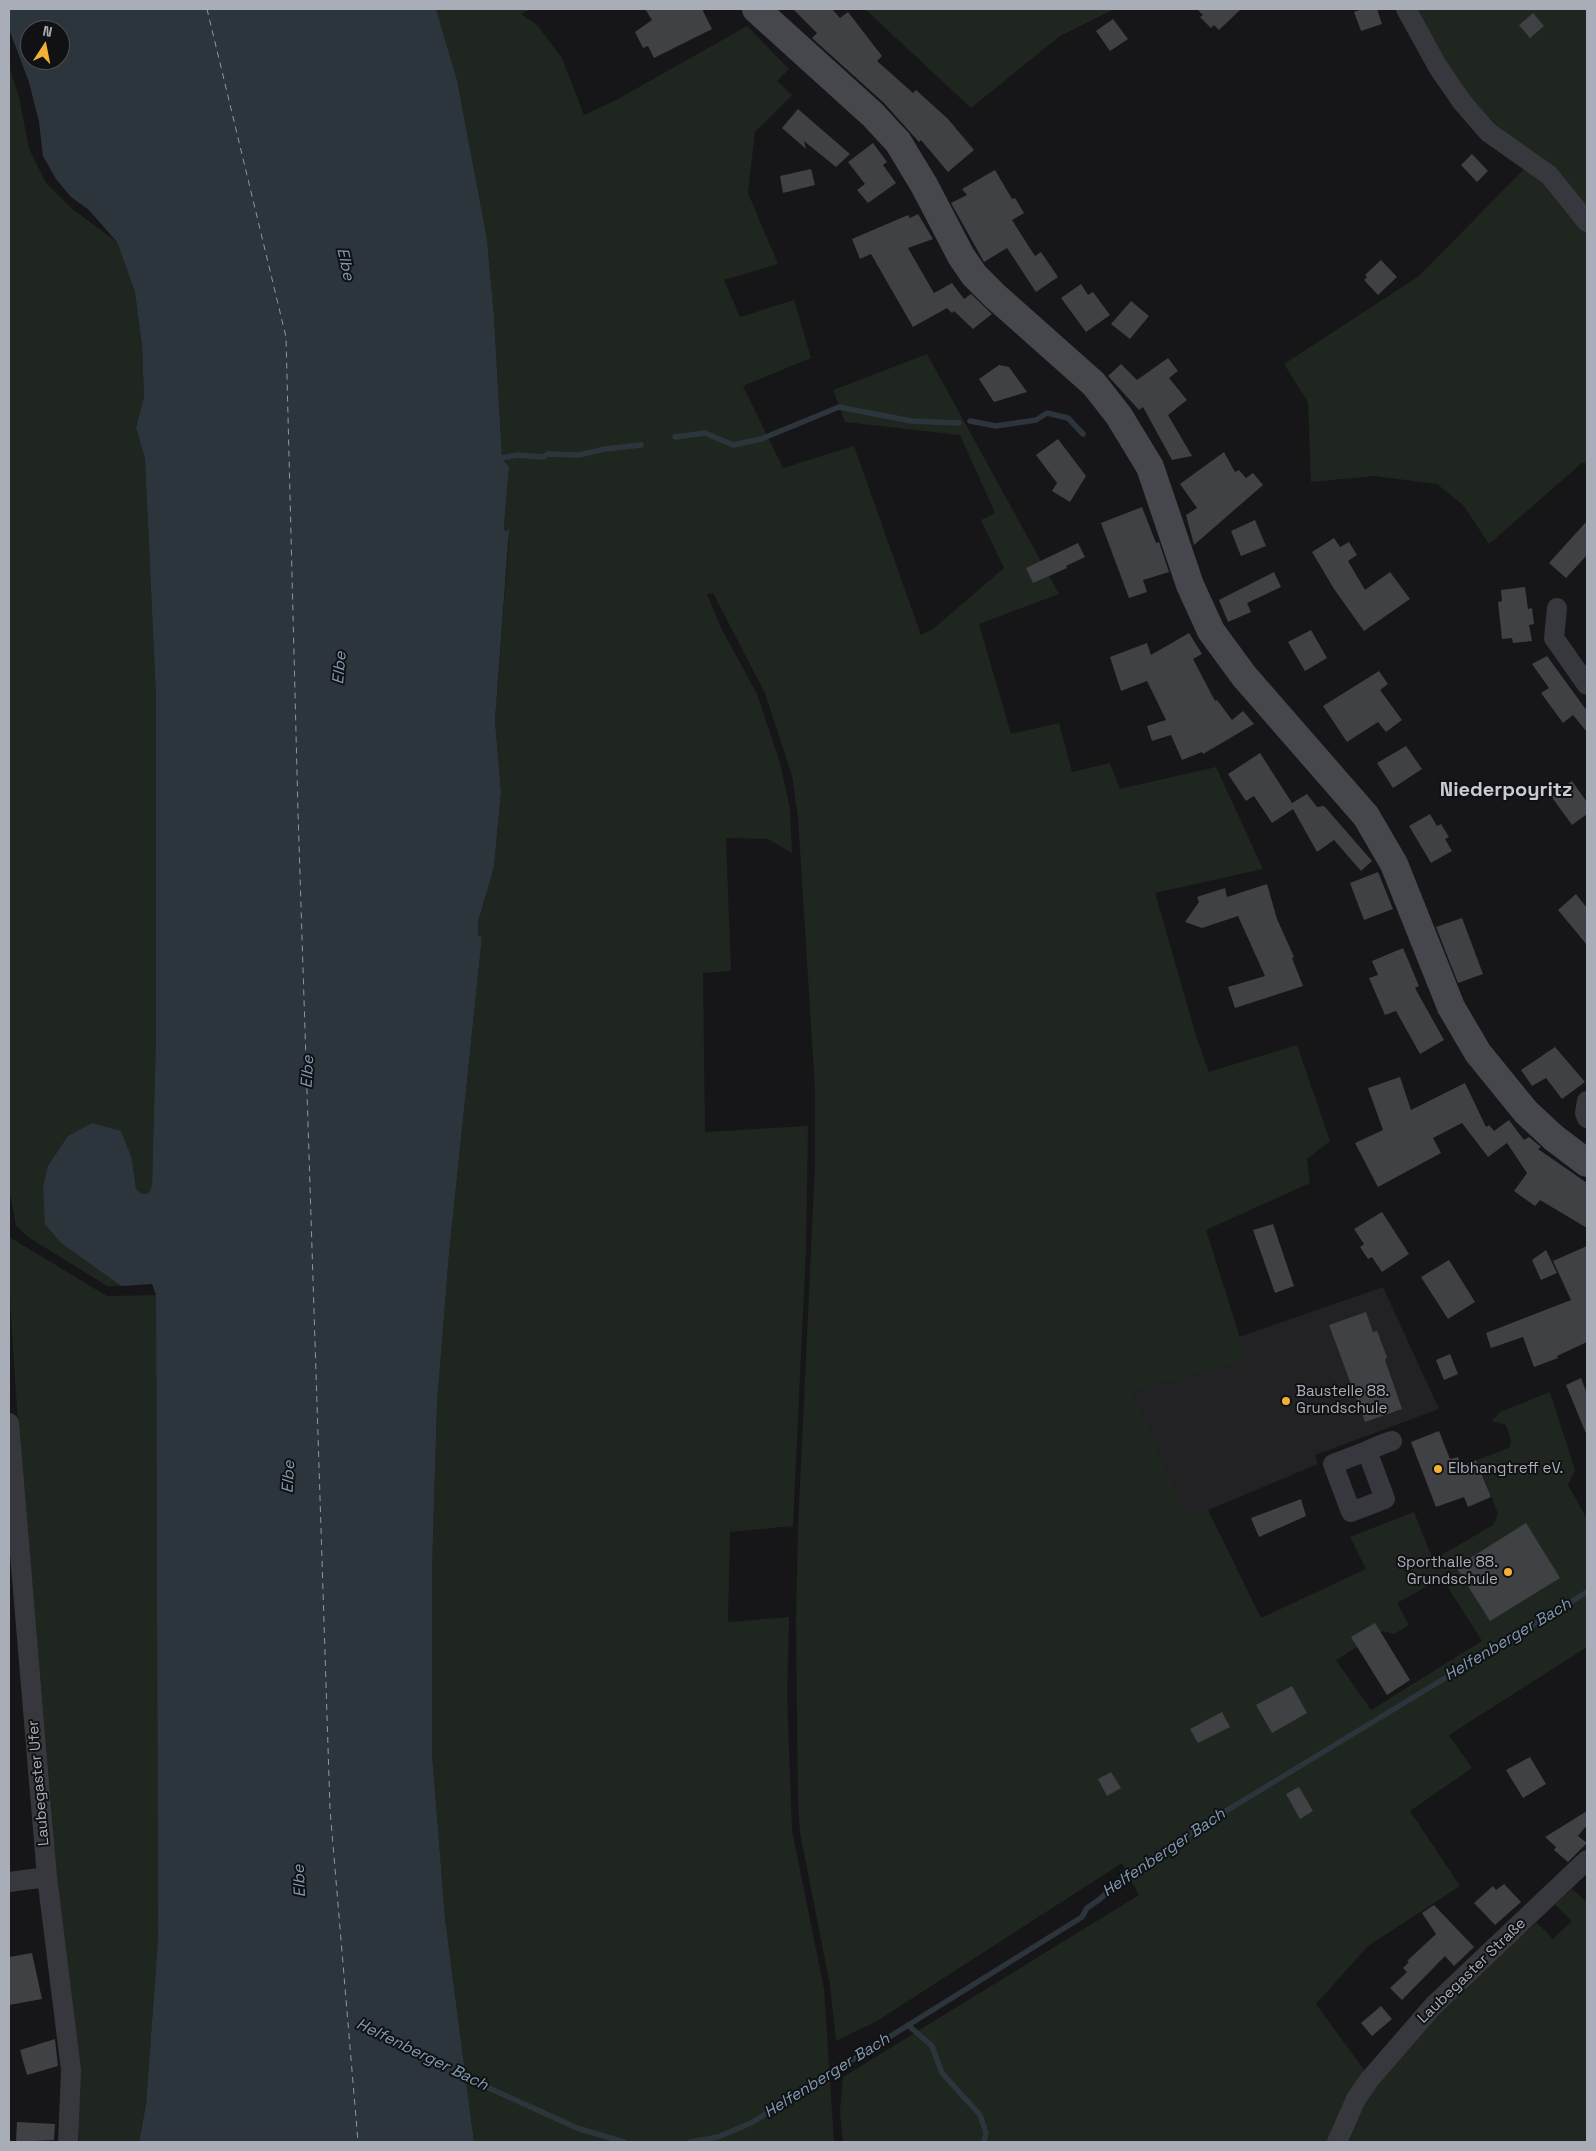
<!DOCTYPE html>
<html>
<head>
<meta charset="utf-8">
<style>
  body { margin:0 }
  #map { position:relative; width:1596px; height:2151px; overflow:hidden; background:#161618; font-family:"Space Grotesk",sans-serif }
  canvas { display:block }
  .frame { position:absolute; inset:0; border:10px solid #a8adb8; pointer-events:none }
  .north { position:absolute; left:20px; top:20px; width:50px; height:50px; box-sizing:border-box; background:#111113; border:1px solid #4d4f55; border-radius:50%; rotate:11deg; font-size:14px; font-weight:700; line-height:20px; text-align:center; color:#a8adb8 }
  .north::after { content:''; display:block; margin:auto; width:18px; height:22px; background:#f2b134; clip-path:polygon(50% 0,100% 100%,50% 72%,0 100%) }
</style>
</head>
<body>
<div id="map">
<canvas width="1596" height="2151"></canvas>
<div class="frame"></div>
<div class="north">N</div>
</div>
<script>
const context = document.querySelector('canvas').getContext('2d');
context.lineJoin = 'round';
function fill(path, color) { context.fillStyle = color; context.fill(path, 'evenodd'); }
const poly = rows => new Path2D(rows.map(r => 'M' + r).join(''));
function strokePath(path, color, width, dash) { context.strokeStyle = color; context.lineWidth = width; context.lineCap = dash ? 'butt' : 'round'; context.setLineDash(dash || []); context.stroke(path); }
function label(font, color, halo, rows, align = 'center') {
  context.font = font + ' "Space Grotesk",sans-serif'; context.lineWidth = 4; context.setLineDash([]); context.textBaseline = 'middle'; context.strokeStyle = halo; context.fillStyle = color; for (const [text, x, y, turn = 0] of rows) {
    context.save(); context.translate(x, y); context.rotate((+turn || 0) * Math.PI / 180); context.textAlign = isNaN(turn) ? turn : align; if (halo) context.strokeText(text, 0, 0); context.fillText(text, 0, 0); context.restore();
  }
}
const built = poly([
  [1383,1287,1439,1409,1315,1455,1318,1464,1187,1519,1133,1392,1246,1360,1239,1337]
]);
const green = poly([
  [436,9,531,9,521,14,537,25,562,58,584,115,618,99,747,26,789,69,777,81,792,95,755,132,748,193,778,264,724,280,740,317,794,300,811,358,743,386,783,468,854,446,921,635,933,629,1004,568,981,520,995,513,960,435,845,422,833,390,927,354,1059,594,979,624,1011,734,1059,723,1072,772,1110,763,1120,789,1216,767,1263,869,1155,893,1197,1039,1209,1072,1297,1045,1330,1141,1307,1159,1310,1183,1206,1230,1247,1360,1133,1392,1187,1518,1208,1510,1261,1618,1366,1569,1350,1537,1414,1512,1433,1560,1493,1525,1498,1514,1477,1460,1509,1448,1511,1440,1506,1425,1492,1421,1500,1412,1550,1392,1575,1470,1568,1485,1587,1519,1587,1647,1449,1735,1472,1768,1410,1811,1460,1886,1368,1946,1316,2004,1367,2074,1329,2142,843,2142,840,2111,843,2077,1139,1895,1122,1863,877,2021,836,2041,830,1985,800,1833,798,1803,796,1619,798,1527,815,1165,815,1090,798,818,792,776,765,693,713,593,707,594,721,628,757,694,780,763,790,809,792,853,768,839,726,838,731,971,703,973,705,1132,808,1126,806,1248,793,1526,730,1532,728,1622,789,1617,787,1695,792,1830,824,1989,834,2142,474,2142,445,1918,432,1753,432,1572,437,1404,449,1254,482,937,478,935,478,922,494,867,501,792,495,720,509,541,504,527,509,467,502,458,494,317,487,239,457,80],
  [1442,1578,1482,1641,1371,1710,1336,1660,1383,1631,1394,1634,1409,1625,1397,1603],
  [865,9,1114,9,1060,36,971,108],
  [1412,9,1587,9,1587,213,1495,132,1467,100],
  [9,66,19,97,29,149,46,183,71,208,117,242,135,292,142,346,144,397,136,428,145,459,156,698,156,1034,152,1185,149,1193,142,1194,136,1189,132,1159,61,1243,121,1286,107,1286,28,1237,16,1226,9,1187],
  [1526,167,1559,196,1587,234,1587,463,1582,463,1489,544,1464,506,1437,484,1374,476,1311,482,1308,402,1284,364,1419,276],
  [9,1233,11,1238,107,1296,156,1295,158,1939,146,2104,139,2142,79,2142,75,2069,60,1929,52,1811,18,1425,9,1283],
  [1572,1889,1587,1902,1587,2142,1341,2142,1361,2104,1438,2013,1510,1945,1537,1923,1553,1939,1572,1921,1555,1904]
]);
const water = poly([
  [9,9,436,9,457,80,487,239,494,317,502,458,509,467,504,527,505,531,509,530,495,720,501,792,494,867,478,922,478,935,482,937,449,1254,437,1404,432,1572,432,1753,445,1918,474,2142,139,2142,146,2104,158,1939,156,1295,152,1284,121,1286,61,1243,45,1224,43,1186,48,1166,68,1136,92,1123,121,1131,132,1159,136,1189,142,1194,149,1193,152,1185,156,1034,156,698,145,459,136,428,144,397,142,346,135,292,117,242,89,210,71,197,56,179,43,156,39,122,29,82,9,29],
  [30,30,60,30,60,60,30,60]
]);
const stream = poly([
  [970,421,996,426,1036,420,1047,413,1068,418,1083,434],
  [675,437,705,433,733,445,761,439,839,407,911,421,959,423],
  [502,458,517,455,543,457,548,454,579,455,605,449,641,445],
  [908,2025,932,2046,942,2073,980,2115,986,2133,984,2142],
  [458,2074,577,2128,624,2142],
  [691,2142,718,2137,751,2123,1082,1917,1087,1908,1100,1899,1122,1878,1216,1817,1587,1592]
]);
const ferry = poly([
  [207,9,286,337,298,812,330,1809,358,2142]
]);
const building = poly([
  [645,9,702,9,712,29,654,58,648,46,643,48,635,32,652,20],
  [793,9,832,9,840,18,848,12,882,56,877,61,913,93,916,90,948,119,974,150,948,172,921,140,919,142,884,103,812,38,817,33],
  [1197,9,1241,9,1219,30,1214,25,1211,28,1200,17,1203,15],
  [1363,9,1377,9,1382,24,1361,31,1354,12],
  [1533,13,1544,26,1530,38,1519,25],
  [1113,19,1128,39,1110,51,1096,31],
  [798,109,850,154,836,167,804,141,806,149,782,128],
  [873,143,887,162,883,165,896,183,868,203,857,190,865,184,848,162],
  [1472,154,1488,171,1477,182,1461,165],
  [811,169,815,185,783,193,780,176],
  [995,170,1012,199,1015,198,1024,213,1012,220,1035,256,1041,252,1058,277,1036,292,1007,248,984,262,951,203,967,195,962,189],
  [918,214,933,239,908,248,934,293,952,283,964,299,971,294,992,314,973,329,954,311,952,313,947,308,913,327,871,254,860,259,852,239,908,215,910,218],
  [1381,260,1397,277,1378,295,1364,280,1367,277,1365,275],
  [1081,284,1088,295,1093,292,1110,315,1086,332,1061,298],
  [1131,301,1149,316,1130,339,1111,324],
  [1168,358,1178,371,1169,378,1187,400,1168,415,1192,456,1172,460,1143,407,1139,410,1108,376,1121,364,1137,380],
  [999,365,1009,367,1027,392,994,402,979,379],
  [1058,439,1086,476,1070,502,1052,491,1057,483,1036,455],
  [1224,452,1235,472,1239,470,1246,478,1253,473,1263,485,1194,545,1186,515,1197,508,1180,484],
  [1142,507,1156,543,1159,542,1169,572,1143,580,1147,592,1129,598,1101,523],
  [1255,520,1266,546,1241,556,1231,531],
  [1587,521,1587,555,1566,578,1549,563],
  [1334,538,1340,547,1349,542,1357,555,1348,561,1365,590,1390,572,1410,599,1364,631,1334,589,1312,552],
  [1078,543,1085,557,1066,566,1067,568,1033,583,1026,568],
  [1274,572,1281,587,1247,603,1251,612,1228,622,1219,600],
  [1525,587,1528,609,1532,608,1534,624,1529,625,1532,641,1513,643,1512,638,1502,639,1498,602,1502,601,1501,590],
  [1311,630,1327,658,1305,671,1288,642],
  [1189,633,1202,654,1193,659,1215,701,1217,700,1232,720,1243,711,1254,724,1203,754,1202,752,1182,760,1171,735,1152,741,1147,726,1166,720,1147,681,1121,691,1110,657,1147,643,1151,655],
  [1547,656,1587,711,1587,732,1573,715,1563,723,1541,693,1549,688,1532,664],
  [1379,671,1388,684,1380,690,1402,720,1386,732,1378,722,1347,742,1323,706],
  [1406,746,1422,769,1393,788,1377,763],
  [1260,753,1292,803,1307,794,1317,807,1323,806,1325,807,1372,861,1361,871,1334,840,1317,852,1293,809,1272,823,1254,796,1246,801,1228,774],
  [1572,781,1587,802,1587,814,1572,825,1551,796],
  [1430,814,1437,826,1441,824,1449,837,1445,839,1452,851,1431,863,1409,826],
  [1378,872,1393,909,1364,920,1350,883],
  [1267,884,1277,919,1294,957,1292,958,1303,986,1235,1008,1228,987,1265,976,1238,916,1202,928,1185,922,1199,902,1197,897,1225,888,1227,897],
  [1576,894,1587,908,1587,945,1558,910],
  [1462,918,1483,974,1458,983,1436,927],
  [1403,948,1419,986,1415,988,1444,1040,1420,1054,1396,1011,1385,1015,1369,978,1378,975,1372,961],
  [1555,1047,1585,1082,1562,1099,1546,1078,1532,1086,1521,1070],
  [1400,1077,1411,1110,1465,1083,1486,1127,1489,1125,1494,1131,1509,1120,1524,1140,1529,1137,1541,1147,1538,1149,1587,1183,1587,1228,1540,1200,1535,1206,1514,1191,1527,1173,1507,1143,1488,1157,1462,1123,1433,1138,1441,1153,1378,1187,1355,1143,1383,1130,1368,1088],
  [1382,1212,1409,1254,1382,1272,1372,1257,1368,1259,1360,1247,1364,1244,1354,1229],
  [1273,1224,1294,1286,1275,1293,1253,1230],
  [1587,1246,1587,1342,1557,1356,1558,1358,1534,1367,1523,1337,1491,1348,1486,1333,1571,1300,1553,1261],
  [1546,1250,1557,1273,1541,1280,1532,1260],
  [1449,1260,1475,1302,1448,1319,1421,1277],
  [1366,1312,1373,1332,1377,1331,1387,1357,1385,1360,1402,1409,1365,1422,1329,1325],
  [1450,1354,1458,1374,1444,1380,1436,1360],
  [1581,1378,1587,1394,1587,1436,1566,1385],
  [1439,1431,1450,1459,1458,1457,1462,1466,1476,1460,1491,1497,1468,1507,1464,1497,1436,1507,1411,1442],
  [1301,1499,1306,1516,1259,1537,1251,1518],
  [1526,1523,1560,1578,1490,1621,1456,1567],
  [1375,1623,1410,1680,1387,1695,1351,1637],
  [1292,1686,1307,1713,1272,1733,1256,1705],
  [1222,1712,1230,1727,1198,1743,1190,1729],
  [1530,1757,1546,1784,1523,1798,1506,1770],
  [1111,1772,1121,1788,1107,1796,1098,1779],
  [1299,1787,1313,1811,1300,1819,1286,1794],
  [1587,1811,1587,1825,1578,1836,1587,1843,1568,1862,1554,1850,1556,1847,1545,1837],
  [1504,1884,1521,1902,1495,1925,1474,1903,1493,1886,1496,1890],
  [1434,1905,1474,1947,1454,1966,1445,1956,1402,2000,1390,1988,1407,1972,1403,1968,1409,1962,1407,1961,1436,1934,1422,1913],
  [32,1953,42,1999,9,2005,9,1957],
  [1381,2006,1392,2019,1372,2036,1361,2023],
  [55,2039,58,2066,27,2075,20,2050],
  [17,2122,55,2124,54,2140,16,2142]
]);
const minor = poly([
  [1406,9,1438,67,1462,102,1488,132,1549,175,1587,222],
  [1557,608,1554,638,1587,685],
  [1587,1101,1585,1113,1587,1118],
  [9,1423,47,1877,71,2070,68,2142],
  [1367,1451,1385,1499,1351,1512,1333,1464,1367,1451,1383,1444,1392,1441],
  [9,1882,47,1877],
  [1337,2142,1356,2099,1369,2080,1434,2005,1587,1860]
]);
const secondary = poly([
  [756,9,873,115,898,142,924,185,961,256,974,275,995,296,1094,384,1119,416,1150,467,1190,585,1211,631,1244,676,1366,816,1394,864,1451,1007,1478,1053,1526,1112,1554,1138,1587,1163]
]);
const markers = [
  [1286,1401,5,"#f2b134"],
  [1438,1469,5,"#f2b134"],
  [1508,1572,5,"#f2b134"]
];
const poiNames = [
  ["Baustelle 88.",1296,1392],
  ["Grundschule",1296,1409],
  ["Elbhangtreff eV.",1448,1469],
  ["Sporthalle 88.",1498,1563,"right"],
  ["Grundschule",1498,1580,"right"]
];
const streetNames = [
  ["Laubegaster Ufer",39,1783,-95],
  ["Laubegaster Straße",1472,1971,-44]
];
const waterNames = [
  ["Elbe",345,264,78],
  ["Elbe",340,668,-85],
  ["Elbe",308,1072,-87],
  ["Elbe",289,1477,-87],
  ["Helfenberger Bach",1508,1640,-31],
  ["Helfenberger Bach",1164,1853,-34],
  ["Elbe",300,1881,-92],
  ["Helfenberger Bach",422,2055,26],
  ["Helfenberger Bach",827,2076,-32]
];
const districtNames = [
  ["Niederpoyritz",1506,791]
];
fill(built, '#222225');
fill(green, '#1e261f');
fill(water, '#2c353c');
strokePath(stream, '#2c353c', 5.5);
strokePath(ferry, '#7f9bb3', 1, [6, 5]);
fill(building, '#404145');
strokePath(minor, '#37383d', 20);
strokePath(secondary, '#45474d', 28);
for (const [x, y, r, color] of markers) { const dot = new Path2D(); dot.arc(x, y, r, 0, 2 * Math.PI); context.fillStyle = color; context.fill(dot); strokePath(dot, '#111113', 2); }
label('15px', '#a8adb8', '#111113', poiNames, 'left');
label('15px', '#a8adb8', '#111113', streetNames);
label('italic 16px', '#7f9bb3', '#111113', waterNames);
label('bold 20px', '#c9ccd4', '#111113', districtNames);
</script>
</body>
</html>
